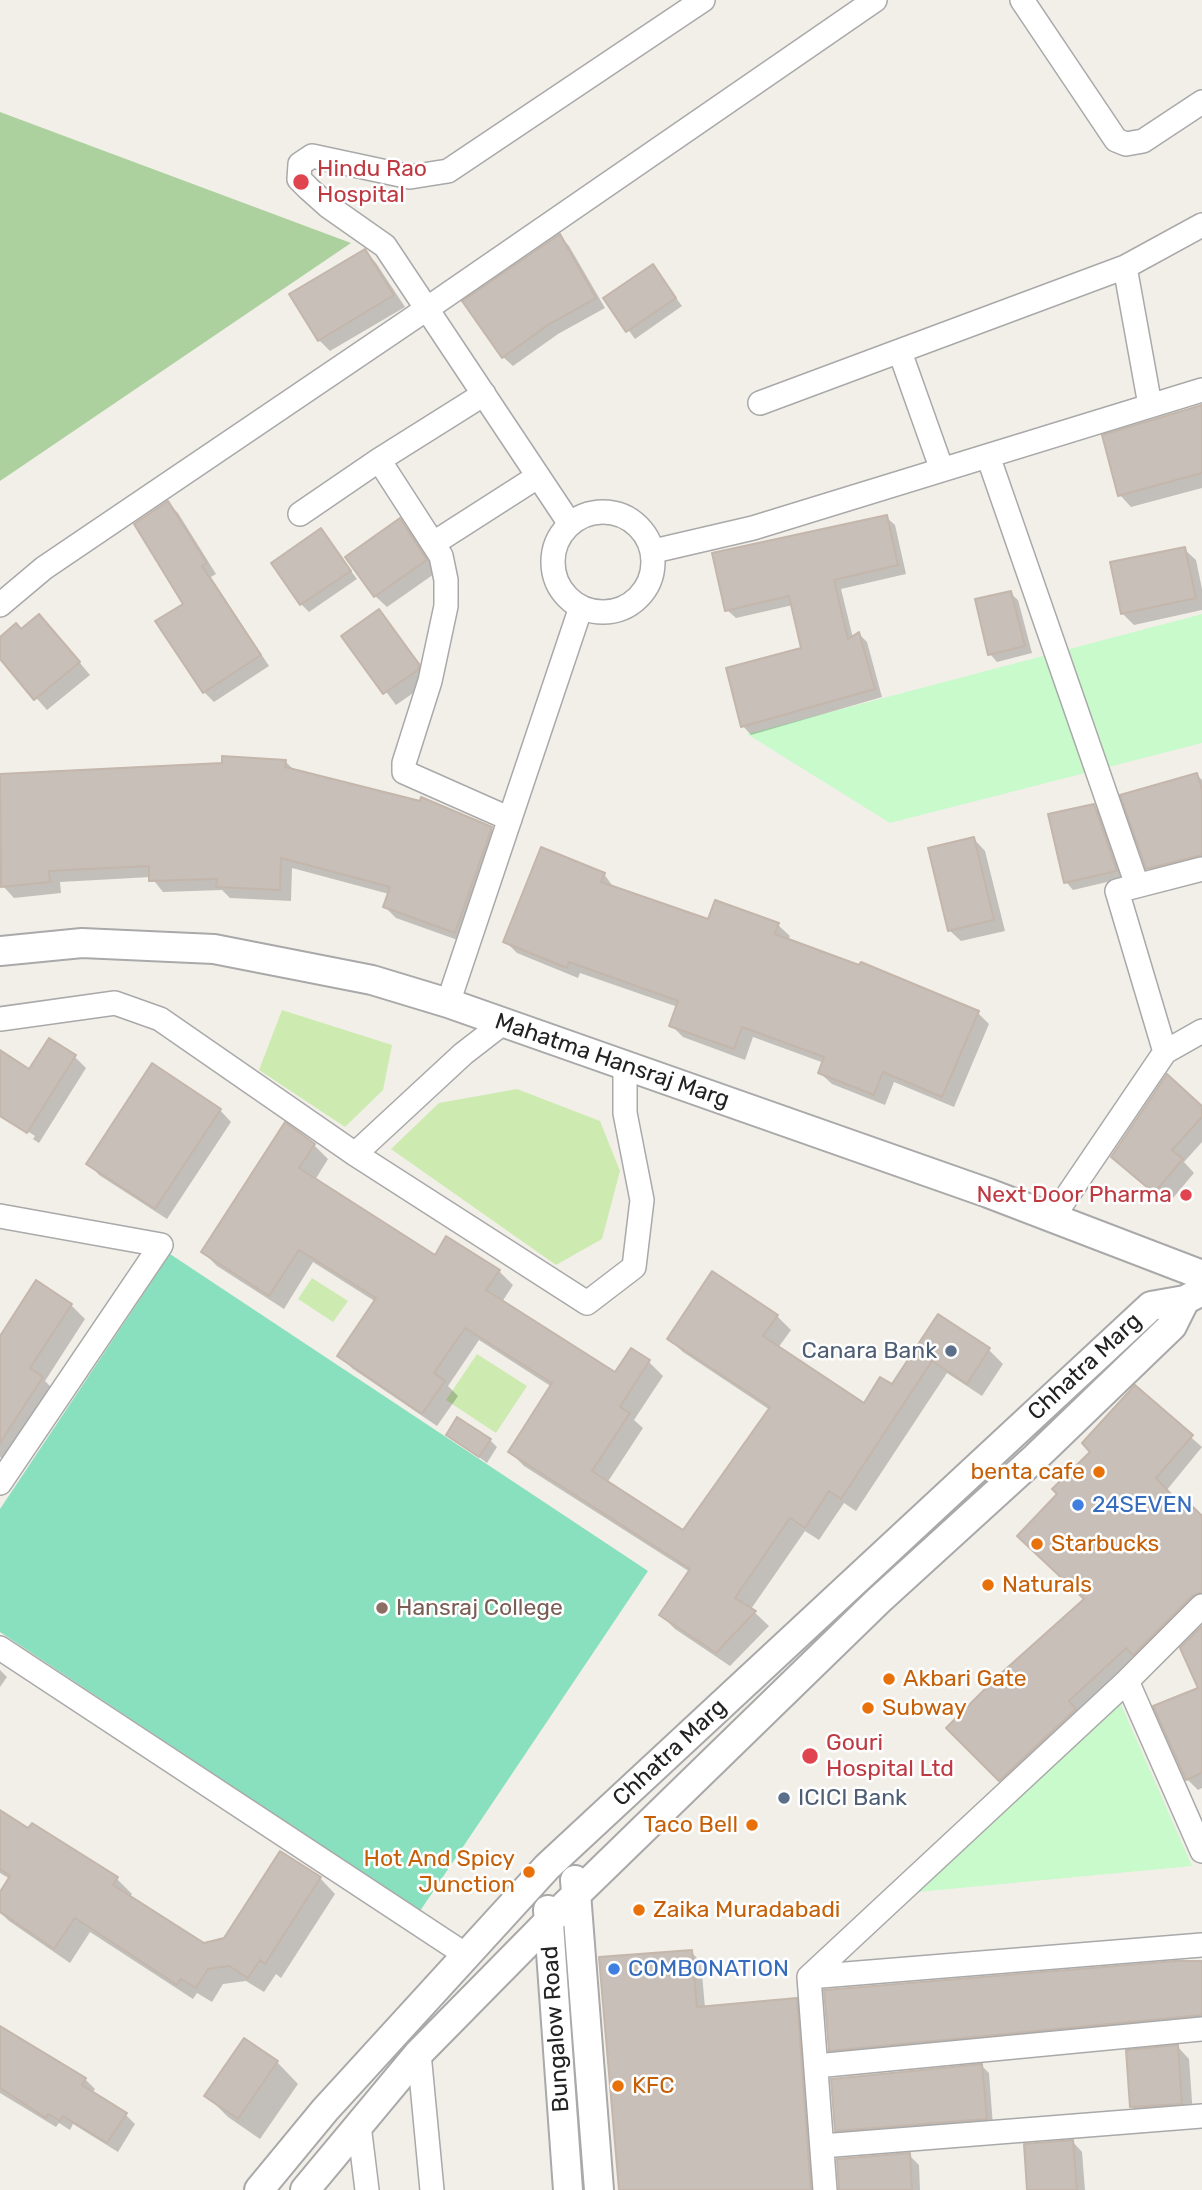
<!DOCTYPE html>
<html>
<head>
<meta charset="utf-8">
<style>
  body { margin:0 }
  canvas { display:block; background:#f2efe9 }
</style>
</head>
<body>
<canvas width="1202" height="2190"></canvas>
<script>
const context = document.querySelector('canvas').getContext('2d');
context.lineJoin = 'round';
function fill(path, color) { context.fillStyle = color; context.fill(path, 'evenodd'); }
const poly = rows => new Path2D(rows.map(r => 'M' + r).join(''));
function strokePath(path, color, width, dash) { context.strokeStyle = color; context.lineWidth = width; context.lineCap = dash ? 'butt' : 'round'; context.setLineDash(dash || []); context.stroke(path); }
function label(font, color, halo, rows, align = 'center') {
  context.font = font + ' Rubik,sans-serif'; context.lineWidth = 5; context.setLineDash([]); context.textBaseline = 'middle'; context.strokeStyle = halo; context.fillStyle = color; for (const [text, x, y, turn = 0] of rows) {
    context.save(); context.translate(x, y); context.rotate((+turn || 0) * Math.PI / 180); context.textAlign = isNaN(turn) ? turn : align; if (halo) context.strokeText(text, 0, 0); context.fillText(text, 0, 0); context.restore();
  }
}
const grass = poly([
  [282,1010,392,1045,383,1090,345,1127,259,1070],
  [517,1089,600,1121,620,1171,602,1239,556,1265,391,1149,439,1103],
  [312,1278,348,1301,333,1322,298,1299],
  [477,1354,527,1386,496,1433,446,1400]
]);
const forest = poly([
  [0,112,351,243,0,481]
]);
const park = poly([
  [1202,614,1202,743,890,823,747,734],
  [1119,1700,1192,1866,907,1893]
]);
const pitch = poly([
  [170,1254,648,1571,420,1911,0,1632,0,1509]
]);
const shadow = poly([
  [560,236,569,246,605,308,558,334,513,366,503,357],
  [365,251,376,263,405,307,330,351,319,340],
  [652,266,682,306,635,339,605,298],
  [1202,407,1202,488,1131,507,1120,495],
  [168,503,178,513,216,574,211,577,269,666,214,702,204,692],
  [886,517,895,525,906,574,841,589,853,638,859,634,867,642,882,697,751,735,743,726,803,649,793,605,736,618,727,610],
  [399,520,411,531,437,572,387,607,375,596],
  [321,531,357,579,309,612,301,604],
  [1184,549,1196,560,1202,589,1202,610,1134,625,1122,613],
  [1010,593,1018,600,1032,653,997,662,990,654],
  [379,611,430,677,429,682,396,705,344,636],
  [50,627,90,675,47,710,0,657,0,639,21,631],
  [285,761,295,771,491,828,503,840,466,943,396,918,385,907,389,894,292,868,291,901,230,898,222,890,163,892,151,877,60,882,61,893,14,898,3,886,0,878,0,776],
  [1197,775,1202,780,1202,869,1159,880,1148,868],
  [1093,806,1101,813,1124,878,1073,890,1066,882],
  [974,839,985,851,1005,931,961,941,949,930],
  [604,874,614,888,709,921,716,902,778,925,790,936,788,941,978,1013,989,1024,954,1107,894,1082,885,1105,832,1084,820,1073,824,1063,753,1037,745,1060,683,1037,671,1025,678,1007,580,973,578,978,517,953,505,941],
  [0,1052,30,1071,75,1057,86,1068,39,1143,0,1118,33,1139,35,1136,0,1114],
  [1202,1109,1202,1142,1184,1162,1194,1173,1168,1204,1125,1169],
  [220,1110,231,1122,167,1219,99,1175,88,1163],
  [314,1145,328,1159,315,1180,435,1257,499,1271,513,1285,502,1302,616,1375,649,1362,663,1376,634,1420,643,1428,607,1483,684,1532,770,1410,683,1352,669,1339,777,1316,791,1330,778,1348,864,1405,892,1387,938,1317,989,1350,1003,1364,982,1396,947,1373,856,1511,844,1503,819,1540,805,1531,751,1609,769,1626,730,1666,675,1629,661,1615,690,1572,524,1466,510,1452,552,1387,479,1340,448,1386,458,1396,437,1426,353,1369,339,1356,376,1302,313,1262,284,1309,217,1266,203,1252],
  [71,1305,85,1319,45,1381,56,1392,10,1463,0,1457,0,1339],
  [1135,1388,1202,1447,1166,1491,1184,1509,1202,1518,1202,1610,1011,1791,948,1728,1086,1600,1059,1494,1093,1452],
  [448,1434,490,1440,497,1447,487,1463],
  [1202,1628,1202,1788,1198,1790,1187,1779,1201,1689],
  [0,1670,7,1677,0,1687],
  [0,1812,117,1879,132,1894,129,1898,203,1945,225,1940,320,1878,335,1894,281,1978,276,1974,264,1992,246,1981,223,1984,212,2002,197,1993,193,1999,90,1932,70,1963,9,1921,0,1912,0,1895,10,1879,0,1873],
  [691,1952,701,1962,705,2008,796,2000,806,2010,819,2190,621,2190],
  [1202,1963,1202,2025,840,2059,830,2050],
  [0,2041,85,2079,95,2089,92,2093,125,2114,135,2124,118,2152,73,2124,70,2130,59,2123,56,2127,0,2093],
  [1178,2047,1189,2059,1193,2115,1143,2118,1131,2106],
  [277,2062,298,2084,260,2139,228,2117,206,2095],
  [982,2066,989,2073,993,2126,844,2138,836,2130],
  [1073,2142,1082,2152,1085,2190,1029,2190],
  [909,2155,919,2165,920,2190,839,2190]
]);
const building = poly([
  [560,234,596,298,548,325,502,358,462,301,560,234],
  [365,249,394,295,318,341,289,294,365,249],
  [653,264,676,298,626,332,603,298,653,264],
  [1202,405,1202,473,1118,496,1102,435,1202,405],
  [168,501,207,563,202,566,261,655,203,693,155,621,183,604,134,524,168,501],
  [887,515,898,565,834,580,848,639,859,632,875,689,741,727,726,668,801,648,789,596,725,611,712,553,887,515],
  [400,518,427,560,374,597,345,557,400,518],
  [321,528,351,571,300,605,271,563,321,528],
  [1185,547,1196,598,1121,614,1110,562,1185,547],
  [1011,591,1025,646,988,655,975,599,1011,591],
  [379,609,419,664,418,670,383,694,341,636,379,609],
  [39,614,80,662,34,700,0,659,0,637,16,623,21,629,39,614],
  [222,756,286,760,285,767,420,801,421,797,492,827,455,933,383,907,390,887,281,858,280,890,216,887,217,879,149,881,149,866,49,871,50,882,1,887,0,774,222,763,222,756],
  [1197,773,1202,789,1202,855,1146,869,1120,795,1197,773],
  [1094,804,1117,871,1064,883,1048,814,1094,804],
  [974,837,994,920,948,931,928,848,974,837],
  [541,847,605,873,601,882,708,919,715,900,779,923,775,934,859,965,861,962,979,1011,942,1097,883,1072,874,1095,818,1073,824,1057,742,1027,734,1049,669,1026,678,1001,569,962,567,968,503,942,541,847],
  [49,1038,76,1055,27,1133,0,1116,0,1050,29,1069,49,1038],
  [152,1063,221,1109,155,1209,86,1164,152,1063],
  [1167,1074,1202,1106,1202,1117,1172,1150,1183,1159,1154,1193,1111,1157,1167,1074],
  [285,1122,315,1144,299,1168,435,1255,446,1236,500,1270,486,1290,615,1372,631,1348,650,1360,620,1407,630,1413,592,1471,683,1530,770,1407,667,1339,712,1271,778,1315,763,1336,864,1403,880,1377,892,1384,938,1314,990,1348,967,1384,932,1361,841,1499,829,1491,805,1528,790,1518,735,1598,756,1611,716,1653,659,1615,690,1569,508,1452,552,1383,465,1328,434,1373,445,1381,422,1414,337,1356,376,1298,299,1250,269,1296,201,1252,285,1122],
  [36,1280,72,1304,30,1368,43,1377,0,1443,0,1336,36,1280],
  [1135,1385,1193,1435,1156,1478,1183,1507,1188,1502,1202,1516,1202,1592,1192,1596,1133,1655,1126,1648,1069,1701,1076,1709,999,1781,946,1728,998,1676,1084,1599,1017,1536,1057,1494,1052,1489,1090,1452,1082,1443,1135,1385],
  [457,1417,491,1439,479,1457,446,1435,457,1417],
  [1202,1626,1202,1773,1186,1780,1153,1706,1198,1688,1180,1648,1202,1626],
  [0,1810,28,1828,32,1823,118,1877,113,1885,204,1943,224,1938,280,1851,321,1877,265,1964,260,1960,248,1978,229,1966,208,1969,196,1988,181,1979,177,1985,75,1918,54,1949,0,1912,0,1892,10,1876,0,1869,0,1810],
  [692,1950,697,2007,797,1998,811,2190,619,2190,599,1957,692,1950],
  [1176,1961,1202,1961,1202,2015,829,2051,824,1990,1176,1961],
  [0,2026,86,2078,82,2085,127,2113,107,2143,63,2116,60,2121,48,2114,46,2118,0,2088,0,2026],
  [244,2038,278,2061,238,2119,204,2096,244,2038],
  [1178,2045,1182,2104,1130,2107,1126,2050,1178,2045],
  [982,2064,987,2119,835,2131,831,2079,982,2064],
  [1073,2140,1077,2190,1027,2190,1024,2144,1073,2140],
  [910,2153,912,2190,839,2190,837,2159,910,2153]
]);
const minor = poly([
  [1022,0,1116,140,1126,144,1143,141,1202,102],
  [1125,267,1202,225],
  [900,352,942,470],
  [760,403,1125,267,1150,405],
  [988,456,1137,885],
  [379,460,484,394],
  '553 562a50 50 0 1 1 100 0a50 50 0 1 1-100 0Z',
  [300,514,379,460,441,556,446,580,446,606,430,681,404,763,404,772,510,819],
  [570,524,385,246,328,206,309,189,299,179,300,164,312,156,410,177,448,171,703,0],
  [434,543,537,477],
  [654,551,753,528,1202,390],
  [0,605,44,568,428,308,875,0],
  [448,1003,581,607],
  [0,1019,115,1003,160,1019,355,1154,587,1303,634,1267,642,1200,625,1113,625,1065],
  [1165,1052,1117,891,1202,869],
  [355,1154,463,1054,503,1023],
  [0,1216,161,1245,0,1483],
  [1053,1217,1165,1052,1202,1031],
  [0,1648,466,1955],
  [1127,1681,1202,1851],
  [809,1977,1202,1945],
  [419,2053,432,2190],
  [816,2066,1202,2029],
  [359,2125,367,2190],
  [822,2146,1202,2116],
  [825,2190,809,1977,1127,1681,1202,1606]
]);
const tertiary = poly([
  [0,951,82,943,214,949,372,980,448,1003,988,1193,1202,1275],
  [575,1880,599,2190],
  [548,1910,568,2190],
  [259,2190,325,2110,547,1867,1151,1306,1185,1300,1202,1291],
  [305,2190,419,2053,549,1921,878,1601,1036,1457,1172,1326,1185,1300]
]);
const markers = [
  [301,182,9,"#e0444e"],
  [1186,1195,7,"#e0444e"],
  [951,1351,7,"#5c6f8a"],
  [1099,1472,7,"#e8710a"],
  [1078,1505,7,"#3f7fe0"],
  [1037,1544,7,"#e8710a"],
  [988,1585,7,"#e8710a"],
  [382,1608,7,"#8d6e63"],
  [889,1679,7,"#e8710a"],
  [868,1708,7,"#e8710a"],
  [810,1756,9,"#e0444e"],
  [784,1798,7,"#5c6f8a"],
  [752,1825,7,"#e8710a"],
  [529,1872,7,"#e8710a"],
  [639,1910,7,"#e8710a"],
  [614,1969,7,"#3f7fe0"],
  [618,2086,7,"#e8710a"]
];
const healthNames = [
  ["Hindu Rao",317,169],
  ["Hospital",317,195],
  ["Next Door Pharma",1172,1195,"right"],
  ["Gouri",826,1743],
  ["Hospital Ltd",826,1769]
];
const streetNames = [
  ["Mahatma Hansraj Marg",612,1061,19],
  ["Chhatra Marg",1085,1367,-43],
  ["Chhatra Marg",670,1753,-43],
  ["Bungalow Road",556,2029,-94]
];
const serviceNames = [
  ["Canara Bank",937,1351],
  ["ICICI Bank",798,1798,"left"]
];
const foodNames = [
  ["benta cafe",1085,1472,"right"],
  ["Starbucks",1051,1544],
  ["Naturals",1002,1585],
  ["Akbari Gate",903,1679],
  ["Subway",882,1708],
  ["Taco Bell",738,1825,"right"],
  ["Hot And Spicy",515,1859,"right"],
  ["Junction",515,1885,"right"],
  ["Zaika Muradabadi",653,1910],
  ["KFC",632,2086]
];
const shopNames = [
  ["24SEVEN",1092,1505],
  ["COMBONATION",628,1969]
];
const educationNames = [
  ["Hansraj College",396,1608]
];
fill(grass, '#cdebb0');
fill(forest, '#add19e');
fill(park, '#c8facc');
fill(pitch, '#88e0be');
fill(shadow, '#0003');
fill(building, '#c7bfb8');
strokePath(building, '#c4b6ab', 2);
strokePath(minor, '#a9a9a9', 26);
strokePath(tertiary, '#a9a9a9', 32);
strokePath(minor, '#fff', 23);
strokePath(tertiary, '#fff', 28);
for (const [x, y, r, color] of markers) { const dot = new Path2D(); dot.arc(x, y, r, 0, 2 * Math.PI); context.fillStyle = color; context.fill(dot); strokePath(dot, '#fff', 2.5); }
label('23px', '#be3a42', '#fff', healthNames, 'left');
label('23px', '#222', '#fff', streetNames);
label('23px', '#4e5e75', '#fff', serviceNames, 'right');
label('23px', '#c56008', '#fff', foodNames, 'left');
label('23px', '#366cbe', '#fff', shopNames, 'left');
label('23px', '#785e54', '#fff', educationNames, 'left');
</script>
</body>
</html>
